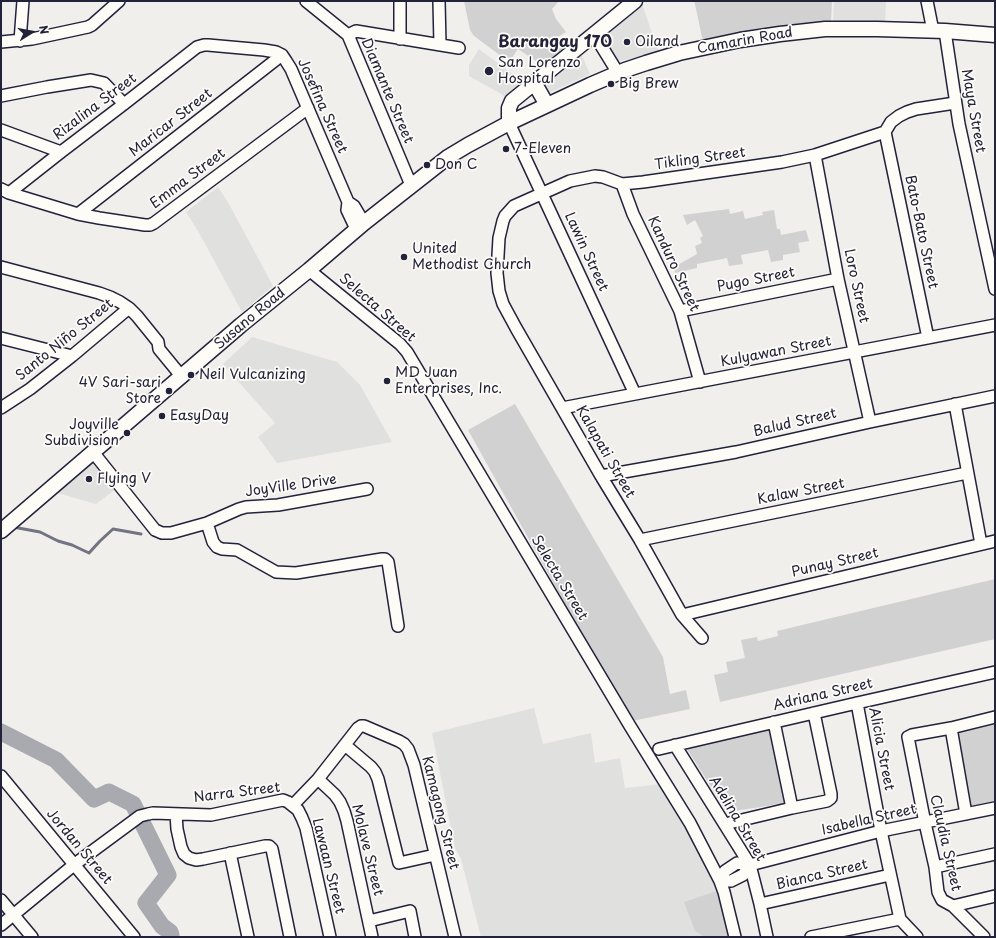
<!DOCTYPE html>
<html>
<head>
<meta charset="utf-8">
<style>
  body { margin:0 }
  #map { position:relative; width:996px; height:938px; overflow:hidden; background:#f0efec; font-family:"Playpen Sans",sans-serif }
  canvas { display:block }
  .frame { position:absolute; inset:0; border:2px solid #22223b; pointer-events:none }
  .north { position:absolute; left:12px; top:12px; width:40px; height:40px; -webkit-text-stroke:3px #fdfcf7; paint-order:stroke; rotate:79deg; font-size:11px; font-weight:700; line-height:16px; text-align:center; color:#22223b }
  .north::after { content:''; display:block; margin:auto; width:14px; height:18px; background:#22223b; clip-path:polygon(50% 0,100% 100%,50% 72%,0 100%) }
</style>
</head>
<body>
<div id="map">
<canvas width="996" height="938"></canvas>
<div class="frame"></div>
<div class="north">N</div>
</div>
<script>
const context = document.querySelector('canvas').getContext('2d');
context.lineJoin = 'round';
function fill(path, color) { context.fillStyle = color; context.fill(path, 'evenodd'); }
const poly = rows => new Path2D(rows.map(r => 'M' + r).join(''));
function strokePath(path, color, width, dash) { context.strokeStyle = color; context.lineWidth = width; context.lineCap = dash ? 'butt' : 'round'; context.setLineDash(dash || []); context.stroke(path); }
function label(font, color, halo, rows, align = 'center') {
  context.font = font + ' "Playpen Sans",sans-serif'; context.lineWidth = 3.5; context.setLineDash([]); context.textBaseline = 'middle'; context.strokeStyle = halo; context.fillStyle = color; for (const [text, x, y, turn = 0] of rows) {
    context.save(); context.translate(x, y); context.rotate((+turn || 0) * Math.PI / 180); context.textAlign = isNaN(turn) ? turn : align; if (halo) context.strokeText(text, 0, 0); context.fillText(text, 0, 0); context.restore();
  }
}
const built = poly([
  [834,1,886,1,885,26,833,24],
  [642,4,659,53,614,62,599,39],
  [479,49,526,84,507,101,503,95,469,76,469,65],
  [581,54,590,74,549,93,543,84],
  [218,187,229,204,273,286,242,312,198,231,186,212],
  [252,337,337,362,360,385,392,442,277,463,258,437,275,423,223,364],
  [93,461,116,489,96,504,54,492],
  [534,708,543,744,591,733,595,763,620,758,625,788,661,784,687,824,720,890,702,935,703,937,481,937,461,859,455,848,432,733]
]);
const green = poly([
  [464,1,559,1,552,9,556,19,566,32,558,37,567,49,545,67,518,49,509,62,474,36,470,30],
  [694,1,832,1,831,22,773,28,735,35,703,42,695,4],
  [729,209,730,214,743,211,745,219,763,215,762,212,774,210,777,229,780,229,781,235,806,230,809,241,798,243,800,252,783,255,783,260,771,262,768,250,741,255,743,264,729,266,727,258,697,264,697,268,675,273,674,267,697,254,695,246,702,243,700,238,703,236,695,220,687,225,683,215],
  [515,404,663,657,670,694,686,690,690,709,632,721,598,663,468,430],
  [995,579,995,639,720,702,714,675,728,672,726,662,745,658,741,640,757,637,758,641,778,636,777,631],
  [995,715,995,801,969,809,957,725],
  [770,724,787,803,727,812,685,746],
  [720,890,730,937,703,937,702,935,695,931,684,902]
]);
const stream = poly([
  [13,527,40,532,58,541,72,545,89,553,100,541,113,529,141,534]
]);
const river = poly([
  [1,732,56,760,94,799,109,792,133,804,168,875,146,903,162,926,170,932,171,935,170,937]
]);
const minor = poly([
  [306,1,348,35,411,185],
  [439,1,440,45],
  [927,1,933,31],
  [945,31,959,124,995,289],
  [594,34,618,73],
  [348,35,356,31,459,48],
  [400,39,400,1],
  [20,41,23,1],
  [1,42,32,39,88,27,92,25,119,1],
  [1,96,47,87,91,80,104,83,124,104],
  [509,123,635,394],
  [1,130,61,152],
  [885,132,928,338],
  [815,155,838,279,870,422],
  [622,184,633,214,680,311,700,382],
  [1,189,9,193,78,214,99,218,145,225,150,225,154,223,308,108],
  [9,193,61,152,124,104,197,47,204,45,208,45,264,50,276,52,282,55,286,61,291,69,348,202,347,210,356,229],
  [348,202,354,206,364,223],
  [78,214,282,55],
  [1,267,99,293,110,297,120,302,129,308,137,316,158,342,159,349,182,377],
  [309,270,400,344,407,352,630,726,690,823,720,881,724,892,735,937],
  [680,311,838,279],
  [1,338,72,356],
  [955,404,981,544],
  [1,408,30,389,72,356,129,308],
  [562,408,995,325],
  [93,452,155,530,162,533,171,533,207,523,239,509,246,507,278,505,367,489],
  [601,476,736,452,870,422,995,396],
  [207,523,213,542,217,547,222,549,237,550,276,572,296,573,382,559,385,559,388,562,398,626],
  [640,540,967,473],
  [682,615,995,541],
  [702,638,682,615,640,540,601,476,516,328,503,304,499,291,497,273,499,238,503,221,505,216,514,206,570,181,595,176,603,177,622,184,643,182,782,162,815,155,885,132,891,122,899,116,907,112,916,109,955,103],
  [857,703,881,831,900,919],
  [774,722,792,808],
  [951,728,966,814],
  [345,745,371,767,375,772,378,779,399,863,435,855],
  [675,745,750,865,760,904,767,937],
  [659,749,857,703,995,672],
  [1,776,134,937],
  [318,779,335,795,340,802,344,811,347,821,372,937],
  [293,805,318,779,358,728,361,726,364,726,399,741,404,744,408,749,414,765,455,937],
  [176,814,177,829,181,847,184,854,189,858,196,860,203,859,265,846,269,846,272,849,290,937],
  [725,824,792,808,827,801,831,798,831,794,814,713],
  [230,853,248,937],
  [750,865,743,875,731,881,720,881,725,871,737,863,750,865,881,831,995,808],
  [935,867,995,854],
  [1,900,32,937],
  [760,904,890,875],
  [953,906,995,896],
  [900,919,917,937],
  [369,921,410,911,415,937],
  [1,925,75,864,140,816,148,814,153,813,211,815,283,800,288,802,298,810,302,818,306,828,330,937],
  [811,937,900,919],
  [984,937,953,906,942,900,938,892,935,867,925,823,908,737,912,735,951,728,995,717]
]);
const major = poly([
  [535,84,547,105],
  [509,123,509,108,512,101,635,1],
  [1,531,241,325,309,270,364,223,448,157,468,145,509,123,590,85,625,70,646,63,679,53,740,40,780,34,825,29,877,29,945,31,995,35]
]);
const markers = [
  [627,42,4,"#22223b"],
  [489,71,5,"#22223b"],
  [611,84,4,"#22223b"],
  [506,149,4,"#22223b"],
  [427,165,4,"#22223b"],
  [404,257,4,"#22223b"],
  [191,375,4,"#22223b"],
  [387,381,4,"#22223b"],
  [169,391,4,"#22223b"],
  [162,416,4,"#22223b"],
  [127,433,4,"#22223b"],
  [89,479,4,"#22223b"]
];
const streetNames = [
  ["Camarin Road",745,41,-10],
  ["Diamante Street",387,91,67],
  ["Josefina Street",322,106,66],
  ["Rizalina Street",95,107,-37],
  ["Maya Street",973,111,80],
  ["Maricar Street",171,123,-38],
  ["Tikling Street",700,159,-8],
  ["Emma Street",188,179,-37],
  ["Bato-Bato Street",921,232,78],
  ["Lawin Street",586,252,65],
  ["Kanduro Street",673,264,65],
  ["Pugo Street",756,280,-11],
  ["Loro Street",856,286,78],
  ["Selecta Street",377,308,41],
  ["Susano Road",250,319,-40],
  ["Santo Niño Street",65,340,-39],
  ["Kulyawan Street",776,352,-11],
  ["Balud Street",795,423,-13],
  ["Kalapati Street",605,452,60],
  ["JoyVille Drive",291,486,-8],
  ["Kalaw Street",801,492,-11],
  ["Punay Street",835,563,-13],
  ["Selecta Street",559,578,59],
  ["Adriana Street",823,695,-13],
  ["Alicia Street",881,749,79],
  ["Narra Street",237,793,-7],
  ["Kamagong Street",440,813,76],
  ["Adelina Street",737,819,59],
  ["Isabella Street",869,820,-13],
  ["Claudia Street",945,843,77],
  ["Jordan Street",79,847,50],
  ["Molave Street",367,850,76],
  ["Lawaan Street",328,866,76],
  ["Bianca Street",822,875,-13]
];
const poiNames = [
  ["Oiland",635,42],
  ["San Lorenzo",498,63],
  ["Hospital",498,79],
  ["Big Brew",619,84],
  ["7-Eleven",514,149],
  ["Don C",435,165],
  ["United",412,249],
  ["Methodist Church",412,265],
  ["MD Juan",395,373],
  ["Enterprises, Inc.",395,389],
  ["Neil Vulcanizing",199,375],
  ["4V Sari-sari",161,383,"right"],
  ["Store",161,399,"right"],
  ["EasyDay",170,416],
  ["Joyville",119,425,"right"],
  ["Subdivision",119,441,"right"],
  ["Flying V",97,479]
];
const quarterNames = [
  ["Barangay 170",555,43]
];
fill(built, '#e0e0df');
fill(green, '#d2d1d1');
strokePath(stream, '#737381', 3);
strokePath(river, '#a9a9b0', 17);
strokePath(minor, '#22223b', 14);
strokePath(major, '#22223b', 17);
strokePath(minor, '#fdfcf7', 11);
strokePath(major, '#fdfcf7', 14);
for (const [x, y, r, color] of markers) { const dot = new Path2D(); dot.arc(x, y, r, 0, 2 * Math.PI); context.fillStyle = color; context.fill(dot); strokePath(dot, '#fdfcf7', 1.5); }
label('14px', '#22223b', '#fdfcf7', streetNames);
label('14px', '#22223b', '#fdfcf7', poiNames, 'left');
label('bold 16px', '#22223b', '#fdfcf7', quarterNames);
</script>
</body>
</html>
